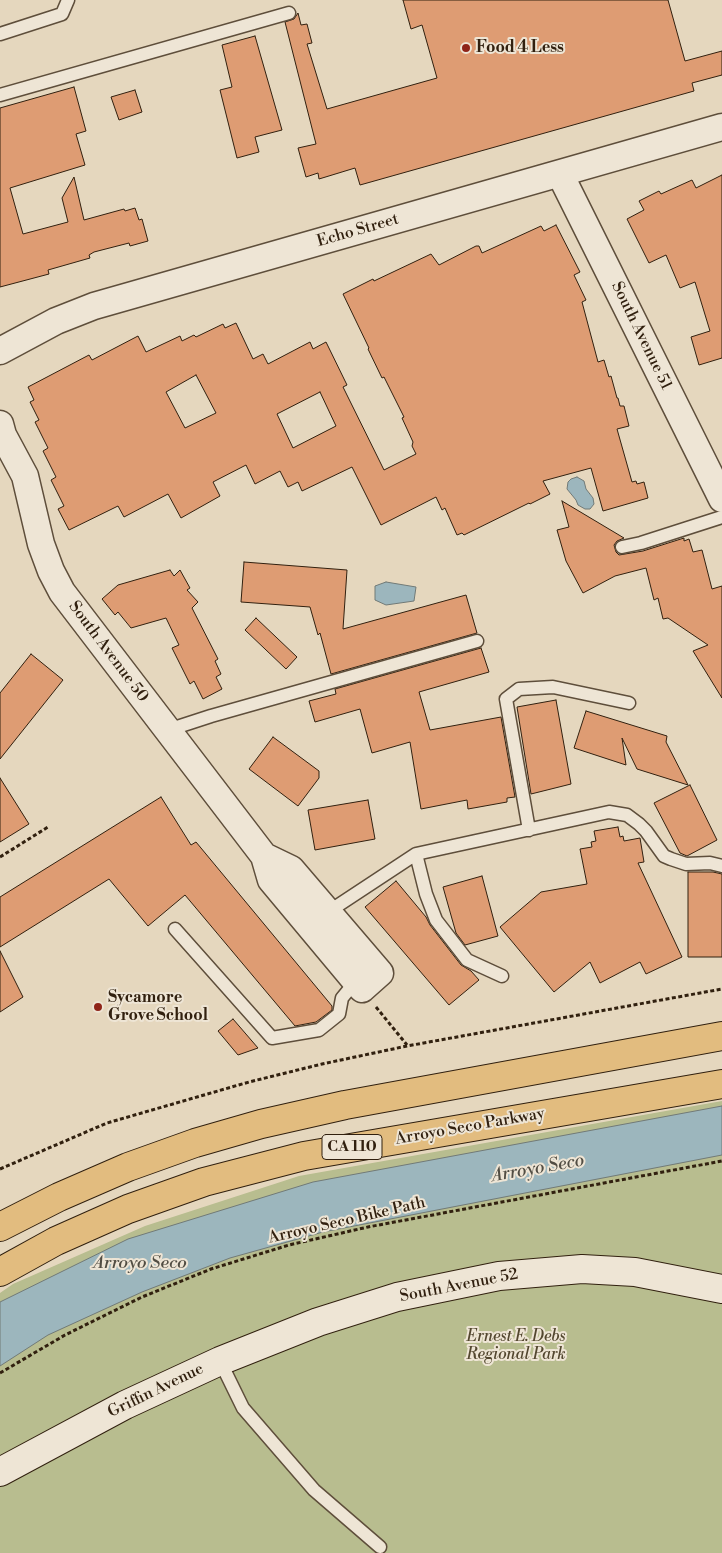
<!DOCTYPE html>
<html>
<head>
<meta charset="utf-8">
<style>
  body { margin:0 }
  canvas { display:block; background:#e5d7be }
</style>
</head>
<body>
<canvas width="722" height="1553"></canvas>
<script>
const context = document.querySelector('canvas').getContext('2d');
context.lineJoin = 'round';
function fill(path, color) { context.fillStyle = color; context.fill(path, 'evenodd'); }
const poly = rows => new Path2D(rows.map(r => 'M' + r).join(''));
function strokePath(path, color, width, dash) { context.strokeStyle = color; context.lineWidth = width; context.lineCap = dash ? 'butt' : 'round'; context.setLineDash(dash || []); context.stroke(path); }
function label(font, color, halo, rows, align = 'center') {
  context.font = font + ' "Libre Bodoni",serif'; context.lineWidth = 4; context.setLineDash([]); context.textBaseline = 'middle'; context.strokeStyle = halo; context.fillStyle = color; for (const [text, x, y, turn = 0] of rows) {
    context.save(); context.translate(x, y); context.rotate((+turn || 0) * Math.PI / 180); context.textAlign = isNaN(turn) ? turn : align; if (halo) context.strokeText(text, 0, 0); context.fillText(text, 0, 0); context.restore();
  }
}
const green = poly([
  [722,1101,722,1553,0,1553,0,1293,13,1284,145,1226,299,1176]
]);
const water = poly([
  [577,477,584,481,586,489,593,498,594,504,590,509,585,509,578,505,576,500,567,489,568,482,571,479,577,477],
  [386,582,416,587,414,601,386,605,375,600,375,586,386,582],
  [722,1106,722,1155,323,1232,230,1258,142,1292,48,1335,0,1366,0,1302,128,1239,313,1182,722,1106]
]);
const building = poly([
  [403,0,668,0,685,61,722,51,722,75,692,83,694,91,360,185,355,168,319,179,318,173,306,177,298,148,316,144,285,22,294,19,298,13,301,25,307,24,312,43,307,44,327,109,437,78,422,25,411,29,403,0],
  [255,36,282,130,255,137,259,152,237,158,220,90,232,87,222,45,255,36],
  [74,87,86,131,76,134,85,165,10,188,23,234,68,222,62,198,74,177,84,220,124,209,125,211,135,208,139,220,142,219,148,241,130,246,129,243,94,252,89,255,90,258,48,270,49,274,0,287,0,108,74,87],
  [135,90,142,112,119,120,111,97,135,90],
  [722,175,722,358,699,365,691,337,710,331,695,282,680,288,666,255,649,263,627,219,644,210,639,201,659,191,661,194,692,180,696,188,722,175],
  [556,225,580,272,574,275,586,300,582,302,598,362,604,360,609,377,611,376,617,398,618,398,620,406,624,406,629,426,617,429,632,482,636,481,637,484,644,482,648,498,603,511,591,468,543,481,550,494,530,504,529,503,464,535,462,533,457,535,445,508,442,510,436,497,381,525,352,467,302,491,298,482,288,487,280,471,255,484,246,465,213,482,220,496,181,518,168,494,124,517,118,506,69,530,58,509,64,506,51,480,56,477,43,451,48,448,35,422,39,420,30,402,34,400,28,387,89,355,92,360,138,336,146,352,180,336,182,341,194,335,196,337,223,324,225,328,236,323,253,359,263,354,268,364,310,342,313,349,326,342,347,385,343,387,384,470,416,454,412,446,413,442,402,418,404,417,384,377,382,378,368,349,369,348,343,294,373,279,374,281,431,254,439,265,476,246,479,246,482,253,541,226,544,231,556,225],
  [196,375,216,413,185,428,166,392,196,375],
  [320,392,336,426,293,448,277,414,320,392],
  [562,501,624,538,617,541,614,545,616,552,619,555,643,551,684,538,684,541,689,539,693,552,702,550,712,589,722,586,722,698,693,651,708,645,668,618,663,619,658,598,654,600,646,568,615,576,583,593,566,561,557,530,569,527,562,501],
  [244,562,347,570,343,629,466,595,477,633,331,674,320,633,318,635,310,607,241,602,244,562],
  [170,570,174,576,180,570,190,588,187,590,198,602,192,608,218,659,215,661,221,674,216,677,222,689,203,699,194,681,190,684,172,648,179,645,166,618,131,628,118,612,115,615,102,599,118,585,170,570],
  [256,618,297,657,286,669,245,630,256,618],
  [481,648,489,672,419,692,430,730,501,717,515,797,507,798,507,802,468,809,467,800,421,809,410,742,372,753,360,709,315,722,309,701,336,694,335,689,481,648],
  [31,654,63,680,0,759,0,693,31,654],
  [556,700,571,784,531,794,517,707,556,700],
  [586,711,667,736,666,742,688,785,637,769,622,738,626,765,574,748,586,711],
  [273,737,319,771,319,778,298,806,249,769,273,737],
  [0,778,29,824,0,842,0,778],
  [690,785,717,840,687,856,680,853,654,803,690,785],
  [161,797,191,845,196,842,332,1006,332,1010,316,1022,295,1026,185,895,148,926,109,879,0,947,0,897,161,797],
  [368,800,375,839,315,850,308,810,368,800],
  [618,827,620,837,623,836,624,841,640,838,644,862,638,863,682,957,646,974,640,962,600,983,590,962,554,992,500,927,541,892,587,884,580,849,592,847,591,842,596,841,594,831,618,827],
  [688,872,713,872,722,874,722,957,688,957,688,872],
  [482,876,498,936,465,945,456,933,443,887,482,876],
  [396,881,426,917,430,925,461,965,471,971,479,980,449,1005,365,907,396,881],
  [0,951,23,997,0,1012,0,951],
  [233,1019,258,1048,238,1055,218,1031,233,1019]
]);
const path = poly([
  [0,857,48,827],
  [376,1007,407,1045],
  [0,1169,107,1123,249,1082,322,1064,407,1046,722,989],
  [0,1373,65,1335,142,1297,211,1269,289,1245,368,1227,722,1161]
]);
const lane = poly([
  [0,34,62,14,68,0],
  [0,95,289,13],
  [622,547,641,543,722,517],
  [168,730,211,716,477,641],
  [529,830,506,699,519,689,553,687,629,703],
  [416,854,426,894,436,920,467,960,502,976],
  [328,912,416,854,609,812,627,815,639,824,646,831,664,856,671,859,686,864,710,863,722,866],
  [175,929,272,1038,319,1030,339,1014,342,998,356,981],
  [220,1361,243,1408,314,1490,380,1547]
]);
const street = poly([
  [560,174,722,499],
  [0,351,56,321,94,306,722,127],
  [0,424,3,435,25,476,41,544,51,571,62,592,264,856,271,880,362,989,380,973,291,869,264,856]
]);
const secondary = poly([
  [0,1472,125,1405,220,1361,318,1322,397,1297,499,1276,582,1269,635,1272,722,1289]
]);
const highway = poly([
  [0,1227,59,1197,128,1167,195,1143,261,1124,345,1105,722,1036],
  [0,1272,56,1241,128,1209,204,1182,304,1156,722,1084]
]);
const markers = [
  [466,48,5,"#8f2418"],
  [98,1007,5,"#8f2418"]
];
const shields = [
  [352,1147,60]
];
const shieldNames = [
  ["CA 110",352,1147]
];
const poiNames = [
  ["Food 4 Less",476,48],
  ["Sycamore",108,998],
  ["Grove School",108,1016]
];
const streetNames = [
  ["Echo Street",358,231,-16],
  ["South Avenue 51",641,336,64],
  ["South Avenue 50",108,652,53],
  ["Arroyo Seco Parkway",470,1127,-10],
  ["Arroyo Seco Bike Path",347,1221,-13],
  ["South Avenue 52",459,1286,-11],
  ["Griffin Avenue",156,1391,-26]
];
const parkNames = [
  ["Ernest E. Debs",516,1337],
  ["Regional Park",516,1355]
];
const waterNames = [
  ["Arroyo Seco",538,1169,-10],
  ["Arroyo Seco",140,1264]
];
fill(green, '#b8bd8f');
fill(water, '#9cb6bd');
strokePath(water, '#717a77', 1);
fill(building, '#de9c73');
strokePath(building, '#31200f', 1);
strokePath(lane, '#5e4e3b', 15);
strokePath(street, '#5e4e3b', 29);
strokePath(secondary, '#31200f', 30);
strokePath(highway, '#31200f', 30);
strokePath(path, '#31200f', 3, [4, 2.5]);
strokePath(lane, '#eee5d5', 12);
strokePath(street, '#eee5d5', 26);
strokePath(secondary, '#eee5d5', 28);
strokePath(highway, '#e2bc7f', 28);
for (const [x, y, r, color] of markers) { const dot = new Path2D(); dot.arc(x, y, r, 0, 2 * Math.PI); context.fillStyle = color; context.fill(dot); strokePath(dot, '#eee5d5', 2); }
for (const [x, y, w] of shields) { const box = new Path2D(); box.roundRect(x - w / 2, y - 12.5, w, 25, 4); context.fillStyle = '#eee5d5'; context.fill(box); strokePath(box, '#31200f', 1); }
label('bold 15px', '#31200f', null, shieldNames);
label('bold 16px', '#31200f', '#eee5d5', poiNames, 'left');
label('16px', '#31200f', '#eee5d5', streetNames);
label('italic 16px', '#53472f', '#eee5d5', parkNames);
label('italic 18px', '#514d43', '#eee5d5', waterNames);
</script>
</body>
</html>
